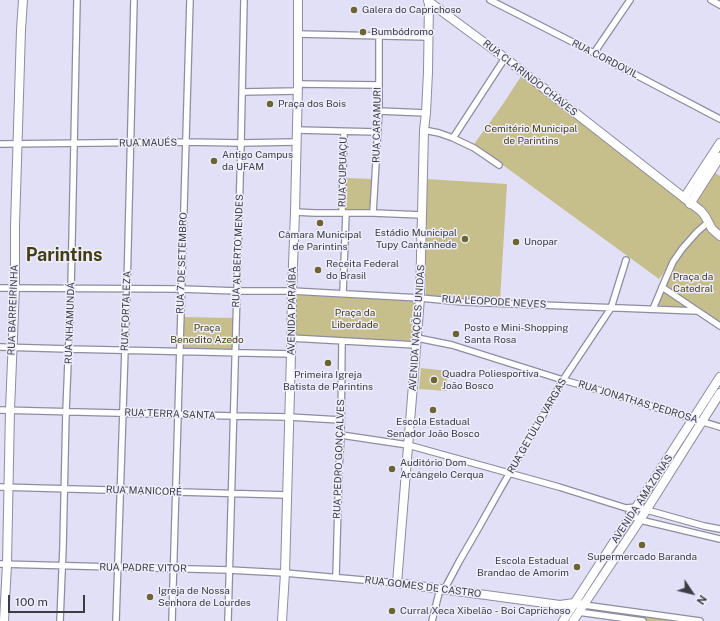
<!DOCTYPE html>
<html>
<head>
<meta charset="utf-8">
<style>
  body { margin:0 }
  #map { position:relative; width:720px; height:621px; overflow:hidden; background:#e1e0f7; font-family:"Public Sans",sans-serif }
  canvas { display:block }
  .north { position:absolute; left:672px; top:573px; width:40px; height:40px; -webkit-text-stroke:3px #efeefd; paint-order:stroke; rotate:125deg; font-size:11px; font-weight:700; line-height:16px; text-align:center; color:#3c3c45 }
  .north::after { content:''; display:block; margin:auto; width:14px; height:18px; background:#3c3c45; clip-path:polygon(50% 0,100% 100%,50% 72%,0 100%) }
  .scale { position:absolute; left:8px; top:595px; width:77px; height:18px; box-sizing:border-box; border:2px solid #3c3c45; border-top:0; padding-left:5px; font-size:12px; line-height:14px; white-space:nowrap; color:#3c3c45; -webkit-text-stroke:3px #efeefd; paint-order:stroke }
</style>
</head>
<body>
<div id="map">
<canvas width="720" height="621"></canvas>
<div class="north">N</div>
<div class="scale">100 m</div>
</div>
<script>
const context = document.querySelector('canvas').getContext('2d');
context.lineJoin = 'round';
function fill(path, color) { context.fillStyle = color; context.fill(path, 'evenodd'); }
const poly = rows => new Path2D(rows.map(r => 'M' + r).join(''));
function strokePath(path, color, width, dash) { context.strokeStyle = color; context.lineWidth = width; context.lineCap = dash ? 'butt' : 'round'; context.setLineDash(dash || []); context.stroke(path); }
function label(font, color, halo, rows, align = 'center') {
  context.font = font + ' "Public Sans",sans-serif'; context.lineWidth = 3; context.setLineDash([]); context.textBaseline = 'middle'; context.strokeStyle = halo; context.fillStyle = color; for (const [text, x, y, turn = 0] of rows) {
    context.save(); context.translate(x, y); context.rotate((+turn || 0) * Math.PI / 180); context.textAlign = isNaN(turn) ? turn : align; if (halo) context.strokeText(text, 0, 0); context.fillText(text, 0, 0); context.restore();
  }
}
const green = poly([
  [522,75,706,220,659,279,474,144,501,107],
  [712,171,720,176,720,325,697,310,654,309,673,262,709,222,691,204],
  [346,178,372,179,371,210,345,210],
  [426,179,507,184,500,301,426,295],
  [296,295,415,301,413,342,294,336],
  [182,317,234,318,233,351,181,349],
  [421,368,448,371,446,391,419,389],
  [692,425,696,427,644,507,640,504],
  [631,519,635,521,583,602,579,600],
  [583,605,696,621,648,621,579,612]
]);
const street = poly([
  [490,0,594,53,720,119],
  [711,0,720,5],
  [298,34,428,37],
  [594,53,630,0],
  [298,84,378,85],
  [242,92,298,91],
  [379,111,426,113],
  [297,130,377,132],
  [424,130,439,133,453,138,474,148,499,165],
  [453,138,505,58],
  [0,144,186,142,241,143,296,142],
  [295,212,315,213,373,213,422,215],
  [342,213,344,132],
  [373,213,379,111,379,36],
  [662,287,720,326],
  [0,288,181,289,237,291,292,291,420,298,463,302,697,311],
  [343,293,346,213],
  [653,309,666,278,673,262,682,249,697,232,705,225,709,222],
  [291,338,416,345],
  [417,338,452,345,563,380,588,387,720,427],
  [0,347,69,349,291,354],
  [0,410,233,416,289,417,340,420],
  [341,435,408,445,559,487,626,508,636,507,704,526,720,529],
  [0,487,287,495],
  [629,513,631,515,640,520,720,539],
  [0,564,229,570,285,573,397,583],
  [336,577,339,469,341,435,342,341],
  [444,590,460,560,478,529,501,488,563,380,611,308,626,260],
  [584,605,700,621],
  [578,612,643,621],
  [60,621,63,547,66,411,71,289,77,0],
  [116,621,127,288,134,0],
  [172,621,190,0],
  [228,621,241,143,244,0],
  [432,621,440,589]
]);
const secondary = poly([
  [429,0,428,72,426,113,424,130,420,298,397,583,560,605,574,603,584,605],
  [428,1,505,58,701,211,705,216,712,229,720,236],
  [684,198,720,143],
  [690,204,720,157],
  [4,621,7,564,10,410,15,287,15,226,21,30,23,0],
  [282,621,285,573,291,354,292,291,295,212,298,84,298,0],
  [563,621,720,377],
  [573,621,640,520,720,393]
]);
const markers = [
  [354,10,4,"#6c6431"],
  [363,32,4,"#6c6431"],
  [270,104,4,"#6c6431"],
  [214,161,4,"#6c6431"],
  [320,223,4,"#6c6431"],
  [465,239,4,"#6c6431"],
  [516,242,4,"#6c6431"],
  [318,270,4,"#6c6431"],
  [456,334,4,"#6c6431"],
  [328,363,4,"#6c6431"],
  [434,380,4,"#6c6431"],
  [433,410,4,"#6c6431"],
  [392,469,4,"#6c6431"],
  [642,545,4,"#6c6431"],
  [577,567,4,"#6c6431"],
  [150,597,4,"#6c6431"],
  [392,611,4,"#6c6431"]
];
const poiNames = [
  ["Galera do Caprichoso",362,10],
  ["Bumbódromo",371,32],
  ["Praça dos Bois",278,104],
  ["Antigo Campus",222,155],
  ["da UFAM",222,167],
  ["Estádio Municipal",457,233,"right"],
  ["Tupy Cantanhede",457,245,"right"],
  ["Câmara Municipal",320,235,"center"],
  ["de Parintins",320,247,"center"],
  ["Unopar",524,242],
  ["Receita Federal",326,264],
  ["do Brasil",326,276],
  ["Posto e Mini-Shopping",464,328],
  ["Santa Rosa",464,340],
  ["Quadra Poliesportiva",442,374],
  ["João Bosco",442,386],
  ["Primeira Igreja",328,375,"center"],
  ["Batista de Parintins",328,387,"center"],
  ["Escola Estadual",433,422,"center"],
  ["Senador João Bosco",433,434,"center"],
  ["Auditório Dom",400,463],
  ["Arcângelo Cerqua",400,475],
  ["Supermercado Baranda",642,557,"center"],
  ["Escola Estadual",569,561,"right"],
  ["Brandao de Amorim",569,573,"right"],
  ["Igreja de Nossa",158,591],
  ["Senhora de Lourdes",158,603],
  ["Curral Xeca Xibelão - Boi Caprichoso",400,611]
];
const streetNames = [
  ["RUA CORDOVIL",605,59,27],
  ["RUA CLARINDO CHAVES",530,78,38],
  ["RUA CARAMURI",377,125,-89],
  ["RUA MAUÉS",148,143,-1],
  ["RUA CUPUAÇU",343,172,-89],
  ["RUA ALBERTO MENDES",238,251,-88],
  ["RUA 7 DE SETEMBRO",182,263,-88],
  ["RUA LEOPODE NEVES",494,302,3],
  ["RUA BARREIRINHA",13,310,-88],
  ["RUA FORTALEZA",126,311,-88],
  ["AVENIDA PARAÍBA",292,311,-89],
  ["RUA NHAMUNDÁ",70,323,-88],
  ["AVENIDA NAÇÕES UNIDAS",417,328,-86],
  ["RUA JONATHAS PEDROSA",638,402,17],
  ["RUA TERRA SANTA",170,414,2],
  ["RUA GETÚLIO VARGAS",537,426,-60],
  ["RUA PEDRO GONÇALVES",339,459,-88],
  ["RUA MANICORÉ",144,491,2],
  ["AVENIDA AMAZONAS",642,499,-57],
  ["RUA PADRE VITOR",143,568,1],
  ["RUA GOMES DE CASTRO",423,587,7]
];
const parkNames = [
  ["Cemitério Municipal",531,129],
  ["de Parintins",531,141],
  ["Praça da",693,277],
  ["Catedral",693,289],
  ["Praça da",355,313],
  ["Liberdade",355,325],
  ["Praça",207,328],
  ["Benedito Azedo",207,340]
];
const townNames = [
  ["Parintins",64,255]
];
fill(green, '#c7bf8b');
strokePath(street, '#8d8ca1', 8);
strokePath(secondary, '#8d8ca1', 10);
strokePath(street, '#fff', 5.5);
strokePath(secondary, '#fff', 8);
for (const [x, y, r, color] of markers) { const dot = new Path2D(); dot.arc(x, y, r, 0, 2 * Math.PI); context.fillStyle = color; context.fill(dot); strokePath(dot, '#efeefd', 1.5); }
label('10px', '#3c3c45', '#efeefd', poiNames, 'left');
label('10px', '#3c3c45', '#efeefd', streetNames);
label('10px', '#484113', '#efeefd', parkNames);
label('bold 18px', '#433d13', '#efeefd', townNames);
</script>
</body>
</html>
